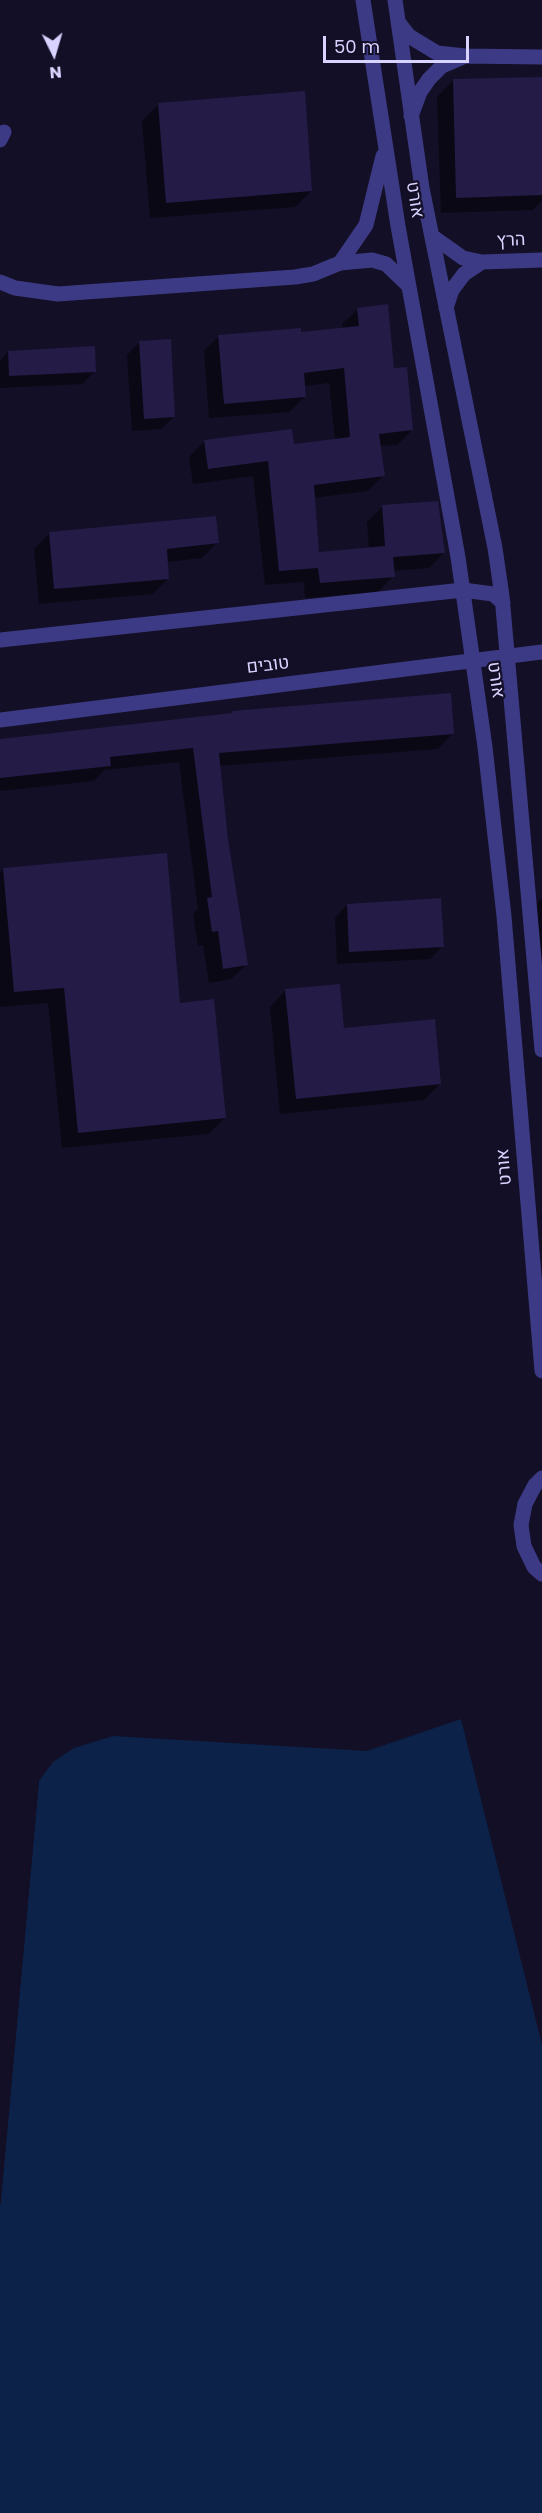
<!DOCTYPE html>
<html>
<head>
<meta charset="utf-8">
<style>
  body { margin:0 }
  #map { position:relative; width:542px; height:2513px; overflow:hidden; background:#130f26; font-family:Poppins,sans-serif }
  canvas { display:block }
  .north { position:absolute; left:24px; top:24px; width:60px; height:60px; -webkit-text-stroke:4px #130f26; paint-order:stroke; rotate:175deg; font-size:16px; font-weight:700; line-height:24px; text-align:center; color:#d9d4ff }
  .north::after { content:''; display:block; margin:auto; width:21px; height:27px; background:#d9d4ff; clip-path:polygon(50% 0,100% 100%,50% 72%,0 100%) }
  .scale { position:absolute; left:323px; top:36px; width:146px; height:27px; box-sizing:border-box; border:3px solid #d9d4ff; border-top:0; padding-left:8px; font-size:18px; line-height:21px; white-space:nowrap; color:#d9d4ff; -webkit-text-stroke:4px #130f26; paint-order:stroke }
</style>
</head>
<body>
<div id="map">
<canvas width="542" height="2513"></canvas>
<div class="north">N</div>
<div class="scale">50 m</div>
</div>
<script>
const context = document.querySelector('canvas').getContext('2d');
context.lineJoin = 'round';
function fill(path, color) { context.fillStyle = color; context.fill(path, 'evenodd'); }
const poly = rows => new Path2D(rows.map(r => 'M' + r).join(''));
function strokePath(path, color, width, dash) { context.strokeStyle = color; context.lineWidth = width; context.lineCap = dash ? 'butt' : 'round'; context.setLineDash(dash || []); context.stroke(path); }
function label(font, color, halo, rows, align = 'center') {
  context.font = font + ' Poppins,Heebo,sans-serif'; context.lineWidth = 4.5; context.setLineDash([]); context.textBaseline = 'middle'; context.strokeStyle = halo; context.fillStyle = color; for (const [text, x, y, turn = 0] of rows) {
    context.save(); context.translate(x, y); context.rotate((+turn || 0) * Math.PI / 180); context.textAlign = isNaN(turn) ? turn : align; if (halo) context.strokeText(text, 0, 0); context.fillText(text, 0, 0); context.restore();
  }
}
const water = poly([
  [461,1719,542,2045,542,2513,0,2513,0,2205,39,1781,53,1762,74,1748,113,1736,367,1751]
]);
const pier = poly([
  [39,1781,1,2201,0,2205,0,2180,35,1790]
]);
const shadow = poly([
  [542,78,542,201,532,210,441,213,437,97,453,81],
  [159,104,311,191,295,207,150,218,142,121],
  [358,309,393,370,412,430,397,445,379,446,383,476,368,491,313,498,318,553,369,549,367,522,382,507,444,553,429,568,393,571,393,576,378,592,305,598,304,582,265,585,253,476,193,484,189,457,205,441,292,446,335,440,329,383,304,386,305,397,289,412,209,418,204,351,219,336,300,333,343,329,342,324],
  [140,342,174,417,161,429,132,431,127,355],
  [8,352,95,371,82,384,0,388,0,361],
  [49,534,217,543,202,558,166,562,168,579,153,594,39,604,34,549],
  [232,712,452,734,438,749,219,766,227,840,246,965,231,979,209,983,203,945,198,946,193,914,198,909,179,762,104,770,94,781,0,791,0,741,230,715],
  [3,869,179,1004,225,1118,208,1134,62,1148,48,1003,0,1007,0,873],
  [542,898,542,1024,528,911],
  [347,905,442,947,430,959,337,964,335,918],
  [286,990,343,1030,440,1084,424,1100,280,1114,270,1007]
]);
const building = poly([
  [542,77,542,195,456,198,453,79],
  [305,91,312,191,166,203,158,103],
  [388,304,394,368,407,367,413,430,379,434,385,476,314,485,319,552,385,546,382,505,438,501,445,553,393,557,395,577,320,583,318,568,279,571,268,461,208,469,204,440,292,429,294,444,350,437,344,368,304,373,306,397,224,404,218,335,301,328,301,332,359,326,357,308],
  [171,339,175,417,144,419,139,341],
  [95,346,96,372,9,376,8,351],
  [216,516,219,543,167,549,169,579,54,589,49,532],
  [451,693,454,734,219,753,228,839,248,965,223,969,218,931,212,932,207,898,212,897,193,748,110,757,111,766,0,778,0,739,232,713,232,711],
  [167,853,180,1003,214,999,226,1118,78,1133,64,988,14,992,3,868],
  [441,898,444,947,349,952,347,904],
  [340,984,344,1028,435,1019,441,1084,296,1099,285,989]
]);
const street = poly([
  [363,0,398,226,458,557,485,747,504,916,542,1371],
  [395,0,422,188,495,548,502,596,542,1050],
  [398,22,409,36,437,53,465,56,542,57],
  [411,116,420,92,429,79,442,66,465,56],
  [0,140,4,132],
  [432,236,463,258,482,262,542,260],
  [340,263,366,225,383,156],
  [0,282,15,288,58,294,295,277,313,274,340,263,372,260,386,264,409,286],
  [446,308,452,290,464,274,482,262],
  [0,640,463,590,493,594,503,603],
  [0,720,542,652],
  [542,1478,535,1485,525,1504,521,1525,524,1546,534,1567,542,1574]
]);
const streetNames = [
  ["אורט",414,200,81],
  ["הרץ",511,241,-2],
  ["טובים",268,666,-7],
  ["אורט",495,680,82],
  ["אורט",505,1167,-95]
];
fill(water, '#0c2248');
fill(pier, '#130f26');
fill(shadow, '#0007');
fill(building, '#241b47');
strokePath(street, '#3d3a85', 15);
label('18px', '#d9d4ff', '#130f26', streetNames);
</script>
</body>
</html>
